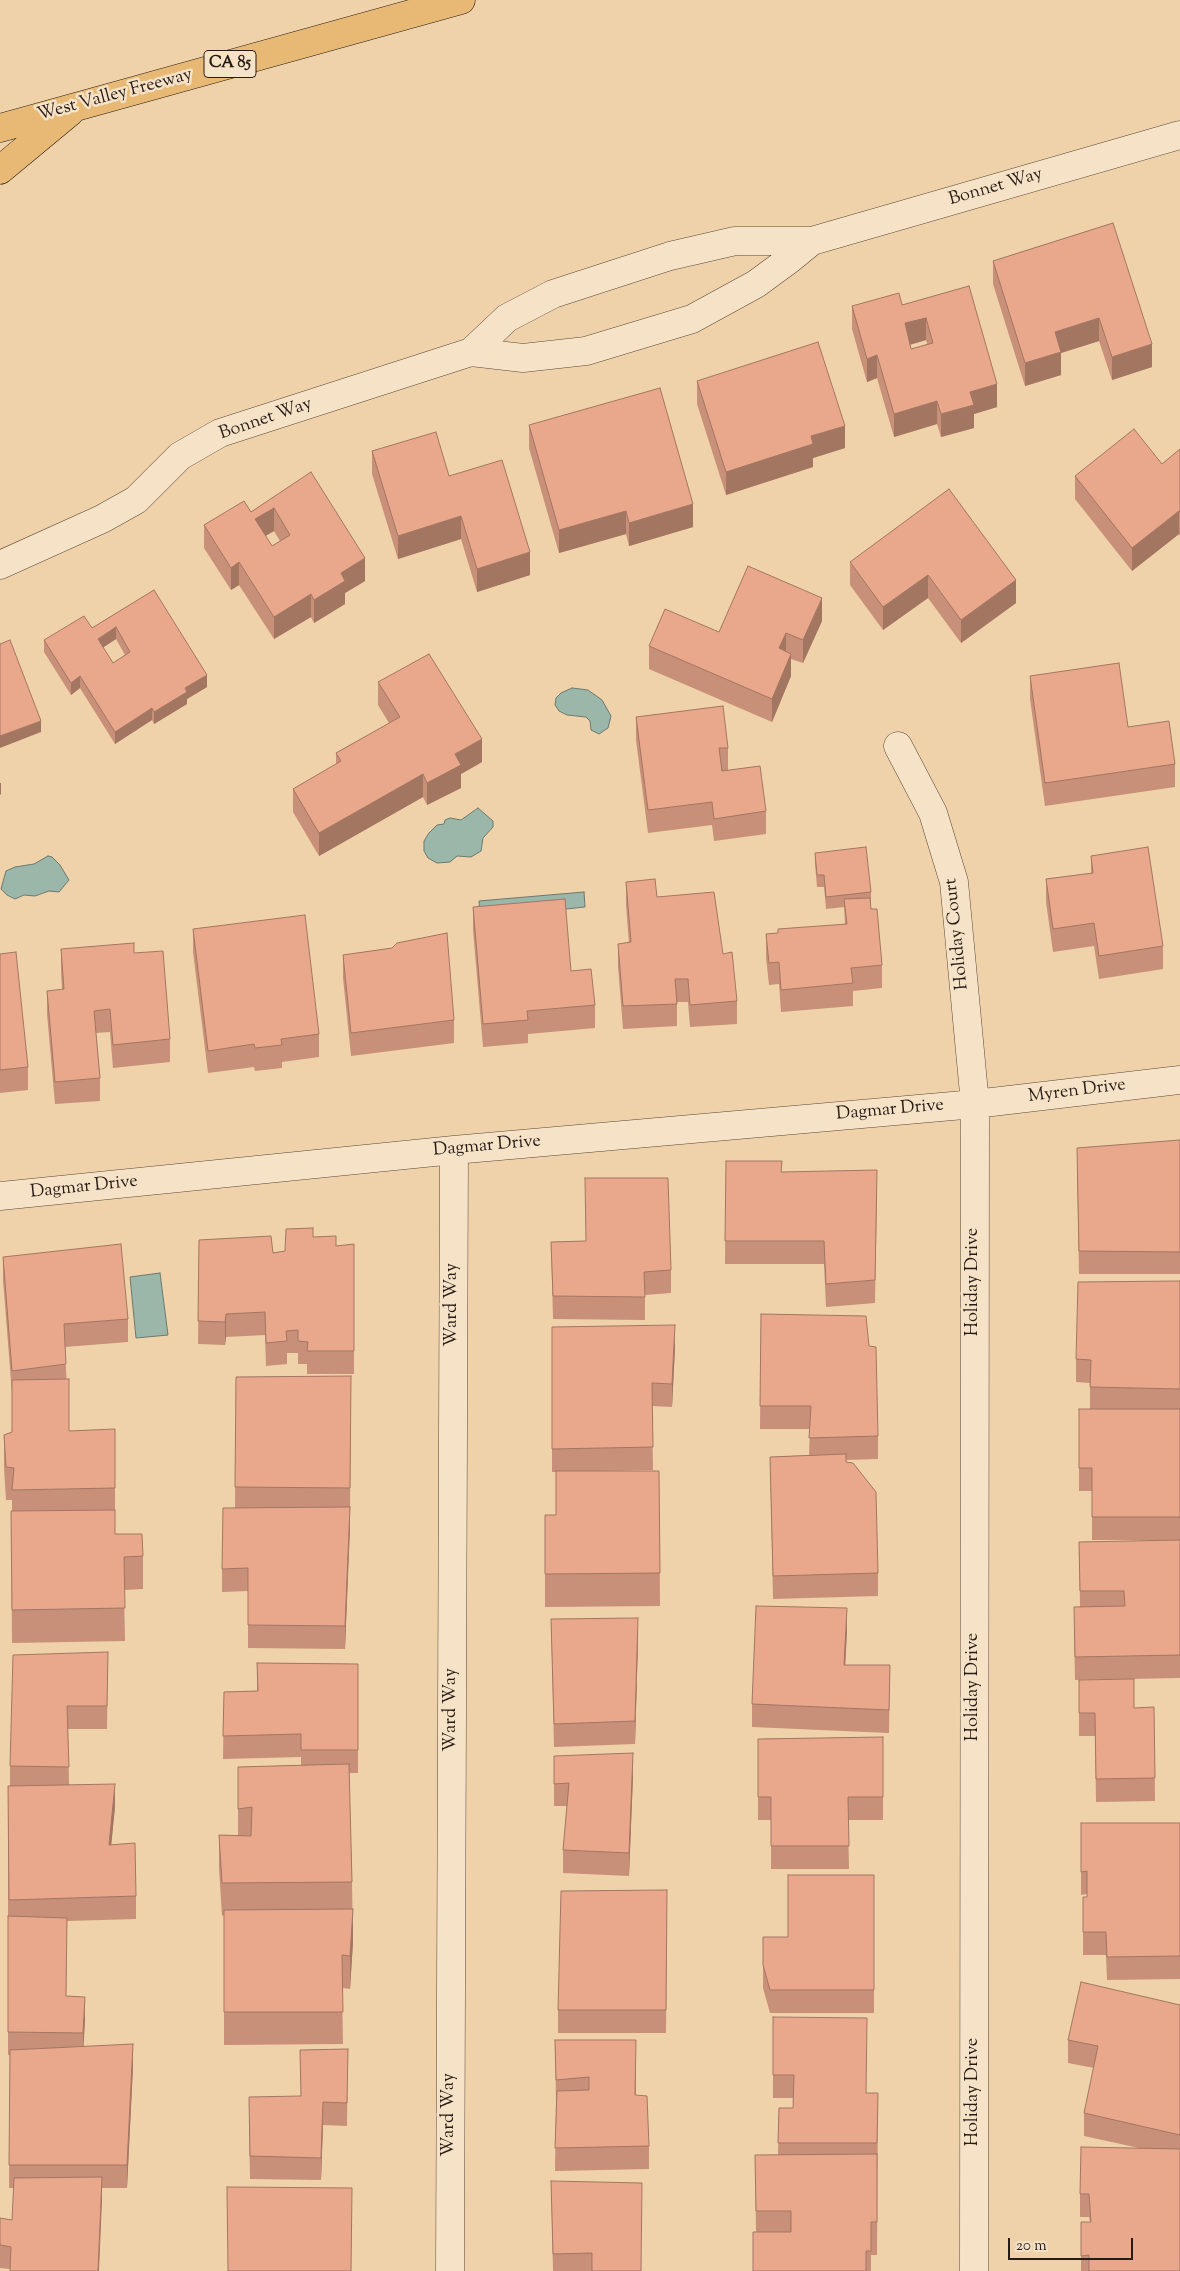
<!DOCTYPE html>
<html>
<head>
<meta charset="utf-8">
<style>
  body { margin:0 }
  #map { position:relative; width:1180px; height:2271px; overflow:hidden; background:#efd2a9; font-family:"Sorts Mill Goudy",serif }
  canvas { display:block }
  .scale { position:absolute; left:1008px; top:2238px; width:125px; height:22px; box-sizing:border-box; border:2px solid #271b15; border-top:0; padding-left:6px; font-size:15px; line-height:18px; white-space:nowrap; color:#271b15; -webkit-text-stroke:4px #f5e2c7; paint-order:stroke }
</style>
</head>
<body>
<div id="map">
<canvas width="1180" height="2271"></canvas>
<div class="scale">20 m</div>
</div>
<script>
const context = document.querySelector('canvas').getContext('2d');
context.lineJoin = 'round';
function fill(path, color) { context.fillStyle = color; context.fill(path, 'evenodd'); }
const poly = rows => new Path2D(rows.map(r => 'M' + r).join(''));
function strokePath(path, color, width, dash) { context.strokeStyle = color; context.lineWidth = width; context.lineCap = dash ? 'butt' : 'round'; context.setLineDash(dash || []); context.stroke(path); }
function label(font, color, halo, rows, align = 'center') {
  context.font = font + ' "Sorts Mill Goudy",serif'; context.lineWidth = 5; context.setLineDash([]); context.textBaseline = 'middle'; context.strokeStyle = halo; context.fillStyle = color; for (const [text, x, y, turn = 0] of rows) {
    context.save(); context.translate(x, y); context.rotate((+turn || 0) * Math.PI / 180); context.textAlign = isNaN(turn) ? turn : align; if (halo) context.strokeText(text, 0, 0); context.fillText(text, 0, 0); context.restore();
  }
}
const water = poly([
  [572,688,588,690,602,700,611,716,608,728,599,734,591,730,590,721,586,717,567,715,559,711,555,705,556,698,561,693,572,688],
  [478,808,493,821,493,827,483,838,481,851,471,857,457,856,450,862,437,863,428,858,424,851,424,841,429,833,437,825,444,824,445,820,450,818,461,820,478,808],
  [48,856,52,857,60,865,69,880,59,892,49,891,35,896,24,895,15,899,7,895,1,889,6,871,15,867,34,864,48,856],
  [584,892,585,907,480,918,479,901,584,892],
  [160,1273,168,1335,136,1338,130,1277,160,1273]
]);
const street = poly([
  [471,352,507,318,553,294,670,256,735,241,812,241,1180,135],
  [0,565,102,519,136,500,180,456,220,433,471,352,523,358,586,351,692,319,756,284,790,259,812,241],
  [898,746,933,813,954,882,975,1104,974,2271],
  [0,1196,454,1150,975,1104,1180,1080],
  [450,2271,454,1150]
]);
const highway = poly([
  [0,128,461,0],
  [0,170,70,112]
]);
const wall = poly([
  [1113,223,1152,367,1112,380,1099,341,1061,353,1061,375,1025,386,993,284,993,261],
  [969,286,997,407,974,414,974,428,941,437,937,424,894,437,877,378,867,382,852,329,852,306,902,305],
  [926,340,927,344,911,349,910,345],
  [697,381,845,448,813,458,813,467,726,495,697,404],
  [529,425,693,527,629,546,626,534,559,553,529,448],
  [1180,449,1180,536,1179,534,1132,571,1075,499,1075,476,1162,464],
  [372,451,449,476,530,575,477,592,461,539,398,559,372,474],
  [311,472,365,581,345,593,345,604,314,623,311,617,274,639,239,585,231,590,204,548,204,525,251,512],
  [274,531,280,541,272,546,265,536],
  [850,562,1016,580,1016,603,961,643,928,598,883,630,850,585],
  [154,590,207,687,187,699,187,704,154,724,152,720,115,744,80,688,71,695,44,652,44,640,92,628],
  [116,639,125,655,113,663,103,647],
  [822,621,803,663,791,659,791,676,772,722,649,669,649,646,719,632],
  [1030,676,1128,727,1175,764,1175,787,1045,806,1030,699],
  [378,682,482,762,461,774,461,788,427,805,423,797,319,856,293,812,293,789,336,764,336,753,389,723,378,705],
  [636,717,728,748,728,770,766,811,766,834,714,841,712,825,648,833,636,740],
  [815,853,871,892,871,909,882,965,882,988,853,991,853,1006,781,1012,779,984,769,985,766,957,766,934,778,933,845,924,844,907,826,909,824,887,817,887,815,864],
  [1091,856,1163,946,1163,969,1099,979,1094,946,1053,952,1046,902,1046,879,1091,873],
  [626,882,657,897,723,954,737,1001,737,1024,690,1027,688,1002,677,1002,677,1026,623,1029,618,966,618,944,629,943,626,905],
  [473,907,571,971,595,1005,595,1028,528,1034,528,1043,483,1047,473,930],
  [193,929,319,1034,319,1057,282,1062,282,1068,255,1071,254,1067,208,1073,193,952],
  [392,948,454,1020,454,1043,351,1056,343,978,343,955],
  [61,949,134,953,170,1039,170,1062,113,1068,110,1032,96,1033,100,1078,100,1101,55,1104,47,1014,47,991,62,990,61,972],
  [0,954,28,1067,28,1090,0,1093],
  [1180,1140,1180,1274,1079,1274,1077,1170],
  [726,1161,782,1172,877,1192,875,1303,826,1307,824,1264,725,1264],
  [313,1237,336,1246,354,1244,354,1374,307,1374,307,1364,298,1364,298,1353,287,1353,287,1364,266,1366,265,1335,226,1337,225,1345,198,1344,199,1240,273,1253,285,1251],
  [551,1242,671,1270,671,1293,645,1295,645,1320,553,1319],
  [3,1257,128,1319,128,1342,65,1347,69,1431,115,1488,115,1534,143,1556,143,1589,124,1590,125,1641,12,1643,11,1511,12,1511,12,1500,6,1500,4,1468,4,1435,12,1432,12,1394,3,1280],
  [1180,1281,1180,1540,1092,1540,1092,1491,1079,1491,1079,1409,1090,1409,1090,1383,1076,1382,1076,1359],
  [761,1314,869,1346,878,1436,878,1459,846,1460,878,1573,878,1596,773,1599,770,1457,809,1455,810,1429,760,1429],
  [552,1327,675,1348,672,1407,652,1406,653,1470,600,1471,659,1471,660,1606,545,1607,545,1515,556,1515,556,1472,552,1472],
  [351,1376,350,1511,345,1649,248,1648,248,1591,222,1592,222,1569,235,1508,236,1377],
  [1180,1540,1180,1678,1075,1680,1074,1630,1080,1607,1079,1542],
  [551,1619,638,1641,635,1744,554,1747],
  [847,1631,845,1665,890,1665,889,1733,752,1727,752,1704],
  [108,1652,107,1729,68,1729,69,1785,115,1807,111,1845,136,1896,136,1919,67,1921,66,1996,85,2020,83,2046,133,2067,127,2188,102,2188,102,2200,10,2269,0,2268,0,2218,12,2220,14,2188,9,2188,10,2055,8,2055,8,1786,10,1786,10,1766],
  [257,1663,358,1664,358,1773,349,1773,352,1882,353,1942,350,1989,342,1988,343,2044,224,2045,224,1915,222,1916,219,1868,219,1835,238,1835,238,1767,301,1765,301,1757,223,1759,224,1692,257,1691],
  [1079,1680,1134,1708,1154,1707,1155,1801,1096,1802,1095,1736,1079,1736],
  [883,1737,883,1820,848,1820,849,1869,771,1869,771,1820,758,1820,758,1739],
  [554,1756,633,1776,629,1876,563,1873,563,1850,567,1806,554,1806],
  [1081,1823,1180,1823,1180,1979,1107,1980,1106,1955,1083,1955,1083,1897,1087,1897,1087,1894,1081,1895],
  [874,1875,874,2013,770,2013,763,1988,763,1937,788,1937],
  [667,1890,666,2033,558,2033,558,2010],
  [1180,2005,1180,2271,1081,2271,1081,2222,1090,2222,1089,2217,1080,2217,1080,2194,1139,2148,1084,2136,1084,2113,1094,2068,1068,2063,1068,2040],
  [773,2017,866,2093,878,2093,877,2255,871,2255,871,2271,753,2271,756,2232,755,2155,778,2155,779,2108,793,2108,793,2098,773,2098],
  [555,2040,636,2062,636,2095,649,2146,649,2169,555,2171,556,2103],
  [348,2049,347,2126,323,2125,321,2180,250,2179,249,2120,301,2096,300,2050],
  [551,2181,641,2271,553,2271]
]);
const shadedWall = poly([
  [926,318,926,340,905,346,905,323],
  [1099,318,1099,341,1061,353,1061,375,1025,386,1025,363,1055,332],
  [1152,344,1152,367,1112,380,1112,357],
  [877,355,877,378,867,382,867,359],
  [997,384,997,407,974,414,974,428,941,437,941,414,970,392],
  [937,401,937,424,894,437,894,414],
  [845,426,845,448,813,458,813,467,726,495,726,472,811,436],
  [693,504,693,527,629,546,629,523],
  [274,508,274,531,255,542,255,519],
  [626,511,626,534,559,553,559,530],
  [1179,511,1179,534,1132,571,1132,548],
  [461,516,461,539,398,559,398,536],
  [530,552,530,575,477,592,477,569],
  [365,558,365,581,345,593,345,604,314,623,314,600,341,573],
  [239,562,239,585,231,590,231,568],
  [928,575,928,598,883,630,883,607],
  [1016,580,1016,603,961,643,961,620],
  [311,594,311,617,274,639,274,617],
  [822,598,822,621,803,663,803,640],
  [116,627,116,639,98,651,98,639],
  [786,633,786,656,779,648],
  [791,654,791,676,772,722,772,699],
  [207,675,207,687,187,699,187,704,154,724,154,712,185,688],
  [80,676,80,688,71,695,71,683],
  [152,708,152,720,115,744,115,732],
  [41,721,41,732,0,748,0,736],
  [482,739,482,762,461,774,461,788,427,805,427,783,455,754],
  [423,774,423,797,319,856,319,833],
  [0,783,1,783,1,794,0,795],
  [226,1314,226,1337,225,1345,225,1322],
  [675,1325,675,1348,672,1407,672,1384],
  [350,1507,350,1530,345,1649,345,1626],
  [847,1608,847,1631,844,1688,844,1665],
  [638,1618,638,1641,635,1744,635,1721],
  [633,1753,633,1776,629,1876,629,1853],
  [115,1784,115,1807,109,1868,109,1845],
  [353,1909,353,1942,350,1989,350,1956],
  [85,1997,85,2020,83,2056,83,2033],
  [133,2044,133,2067,127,2188,127,2165],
  [323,2102,323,2125,321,2180,321,2158],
  [102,2177,102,2200,99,2271,98,2271]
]);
const building = poly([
  [1113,223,1152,344,1112,357,1099,318,1055,332,1061,352,1025,363,993,261,1113,223],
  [969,286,997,384,970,392,974,405,941,414,937,401,894,414,877,355,867,359,852,306,899,293,902,305,969,286],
  [926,318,933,343,911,349,905,323,926,318],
  [818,342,845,426,811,436,813,444,726,472,697,381,818,342],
  [660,388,693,504,629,523,626,511,559,530,529,425,660,388],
  [1134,429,1162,464,1180,449,1180,513,1179,511,1132,548,1075,476,1134,429],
  [436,432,449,476,502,460,530,552,477,569,461,516,398,536,372,451,436,432],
  [311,472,365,558,341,573,345,581,314,600,311,594,274,617,239,562,231,568,204,525,244,501,251,512,311,472],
  [274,508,290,535,272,546,255,519,274,508],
  [949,489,1016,580,961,620,928,575,883,607,850,562,949,489],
  [748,566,822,598,803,640,786,633,779,648,791,654,772,699,649,646,665,609,719,632,748,566],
  [154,590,207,675,185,688,187,692,154,712,152,708,115,732,80,676,71,683,44,640,84,616,92,628,154,590],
  [116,627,130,652,113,663,98,639,116,627],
  [10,640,41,721,0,736,0,644,10,640],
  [429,654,482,739,455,754,461,765,427,783,423,774,319,833,293,789,341,761,336,753,400,717,378,682,429,654],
  [1119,663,1128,727,1169,721,1175,764,1045,783,1030,676,1119,663],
  [723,706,728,748,719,748,722,771,760,766,766,811,714,819,712,802,648,810,636,717,723,706],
  [866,847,871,892,826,897,824,875,817,875,815,853,866,847],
  [1148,847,1163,946,1099,956,1094,923,1053,929,1046,879,1093,873,1091,856,1148,847],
  [655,879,657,897,714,892,723,954,732,952,737,1001,690,1005,688,979,675,979,677,1004,623,1006,618,944,631,942,626,882,655,879],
  [870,898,871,909,877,909,882,965,851,968,853,983,781,990,779,962,769,963,766,934,778,933,778,929,847,924,844,899,870,898],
  [565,899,571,971,591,969,595,1005,527,1011,528,1020,483,1024,473,907,565,899],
  [305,915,319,1034,281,1039,282,1045,255,1048,254,1044,208,1051,193,929,305,915],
  [447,933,454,1020,351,1033,343,955,392,948,397,943,447,933],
  [134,943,134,953,163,951,170,1039,113,1045,110,1009,94,1011,100,1078,55,1082,47,991,64,989,61,949,134,943],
  [16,952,28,1067,0,1070,0,954,16,952],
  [1180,1140,1180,1252,1079,1251,1077,1148,1180,1140],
  [726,1161,782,1161,781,1172,877,1170,875,1280,826,1284,824,1241,725,1241,726,1161],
  [585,1178,668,1178,671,1270,644,1272,645,1297,553,1296,551,1242,586,1241,585,1178],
  [313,1228,313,1237,336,1236,336,1246,354,1244,354,1351,307,1351,308,1342,298,1341,298,1330,286,1331,287,1341,266,1343,265,1312,226,1314,225,1322,198,1321,199,1240,271,1236,273,1253,285,1251,286,1229,313,1228],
  [121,1244,128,1319,64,1324,66,1364,12,1371,3,1257,121,1244],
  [1180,1281,1180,1389,1090,1387,1091,1360,1076,1359,1078,1282,1180,1281],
  [761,1314,866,1316,869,1346,876,1347,878,1436,809,1438,811,1406,760,1406,761,1314],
  [675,1325,672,1384,652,1383,653,1447,552,1449,552,1327,675,1325],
  [351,1376,350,1488,235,1487,236,1377,351,1376],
  [69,1379,69,1431,115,1429,115,1488,12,1490,14,1468,6,1467,4,1435,12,1432,12,1380,69,1379],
  [1079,1409,1180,1409,1180,1517,1092,1517,1092,1468,1079,1468,1079,1409],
  [846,1454,846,1462,853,1463,876,1492,878,1573,773,1576,770,1457,846,1454],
  [556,1471,659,1471,660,1573,545,1574,545,1515,556,1515,556,1471],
  [350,1507,345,1626,248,1625,248,1568,222,1569,223,1508,350,1507],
  [115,1510,115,1534,142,1534,143,1556,124,1557,125,1608,12,1610,11,1511,115,1510],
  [1180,1540,1180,1655,1075,1657,1074,1607,1125,1606,1124,1591,1080,1591,1079,1542,1180,1540],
  [756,1606,847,1608,844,1665,890,1665,889,1710,752,1704,756,1606],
  [638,1618,635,1721,554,1724,551,1619,638,1618],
  [108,1652,107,1706,67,1706,69,1767,10,1766,13,1655,108,1652],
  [257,1663,358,1664,358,1750,301,1750,301,1734,223,1736,224,1692,258,1691,257,1663],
  [1134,1679,1134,1708,1154,1707,1155,1778,1096,1779,1095,1713,1079,1713,1079,1680,1134,1679],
  [883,1737,883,1797,848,1797,849,1846,771,1846,771,1797,758,1797,758,1739,883,1737],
  [633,1753,629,1853,563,1850,569,1783,554,1784,554,1756,633,1753],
  [349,1764,352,1882,222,1883,219,1835,251,1836,252,1807,238,1809,238,1767,349,1764],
  [115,1784,109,1845,135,1843,136,1896,9,1900,8,1786,115,1784],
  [1081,1823,1180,1823,1180,1956,1107,1957,1106,1932,1083,1932,1083,1897,1087,1897,1087,1871,1081,1872,1081,1823],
  [788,1875,874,1875,874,1990,770,1990,763,1965,763,1937,788,1937,788,1875],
  [667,1890,666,2010,558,2010,561,1891,667,1890],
  [353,1909,350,1956,342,1955,343,2012,224,2012,224,1910,353,1909],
  [8,1916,67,1918,66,1996,85,1997,83,2033,8,2032,8,1916],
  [1081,1982,1180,2005,1180,2135,1084,2113,1098,2046,1068,2040,1081,1982],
  [773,2017,867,2018,866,2093,878,2093,877,2143,778,2143,779,2108,793,2108,794,2075,773,2075,773,2017],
  [555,2040,636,2040,635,2095,647,2096,649,2146,555,2148,557,2091,589,2090,589,2077,556,2080,555,2040],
  [133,2044,127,2165,9,2165,10,2050,133,2044],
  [348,2049,347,2103,323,2102,321,2158,250,2156,249,2097,301,2096,300,2050,348,2049],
  [1081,2147,1180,2149,1180,2271,1089,2271,1089,2255,1081,2256,1081,2222,1091,2222,1089,2194,1080,2194,1081,2147],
  [877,2154,877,2222,871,2222,871,2251,866,2251,866,2271,753,2271,753,2232,791,2232,791,2211,756,2211,755,2155,877,2154],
  [102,2177,98,2271,10,2271,11,2247,0,2245,0,2218,12,2220,14,2178,102,2177],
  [551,2181,642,2183,641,2271,592,2271,592,2253,553,2254,551,2181],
  [227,2187,352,2188,351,2271,228,2271,227,2187]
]);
const shields = [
  [230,64,52]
];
const shieldNames = [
  ["CA 85",230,64]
];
const streetNames = [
  ["West Valley Freeway",115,96,-15],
  ["Bonnet Way",996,188,-16],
  ["Bonnet Way",266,420,-19],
  ["Holiday Court",958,934,-96],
  ["Myren Drive",1077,1092,-7],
  ["Dagmar Drive",890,1111,-5],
  ["Dagmar Drive",487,1147,-5],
  ["Dagmar Drive",84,1188,-6],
  ["Holiday Drive",974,1282,-90],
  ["Ward Way",453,1305,-90],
  ["Holiday Drive",974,1687,-90],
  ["Ward Way",452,1710,-90],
  ["Holiday Drive",974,2092,-90],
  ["Ward Way",450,2115,-90]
];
fill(water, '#9ab7aa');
strokePath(water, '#6c796e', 1);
strokePath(street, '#59493a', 29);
strokePath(highway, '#271b15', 29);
strokePath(street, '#f5e2c7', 28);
strokePath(highway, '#e8b974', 28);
fill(wall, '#c89078');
fill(shadedWall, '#a37662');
fill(building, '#e9a88c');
strokePath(building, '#a37662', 1);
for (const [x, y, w] of shields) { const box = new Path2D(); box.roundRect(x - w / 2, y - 13.5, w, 27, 4); context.fillStyle = '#f5e2c7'; context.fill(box); strokePath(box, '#271b15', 1); }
label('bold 16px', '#271b15', null, shieldNames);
label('18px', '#271b15', '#f5e2c7', streetNames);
</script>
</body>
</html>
